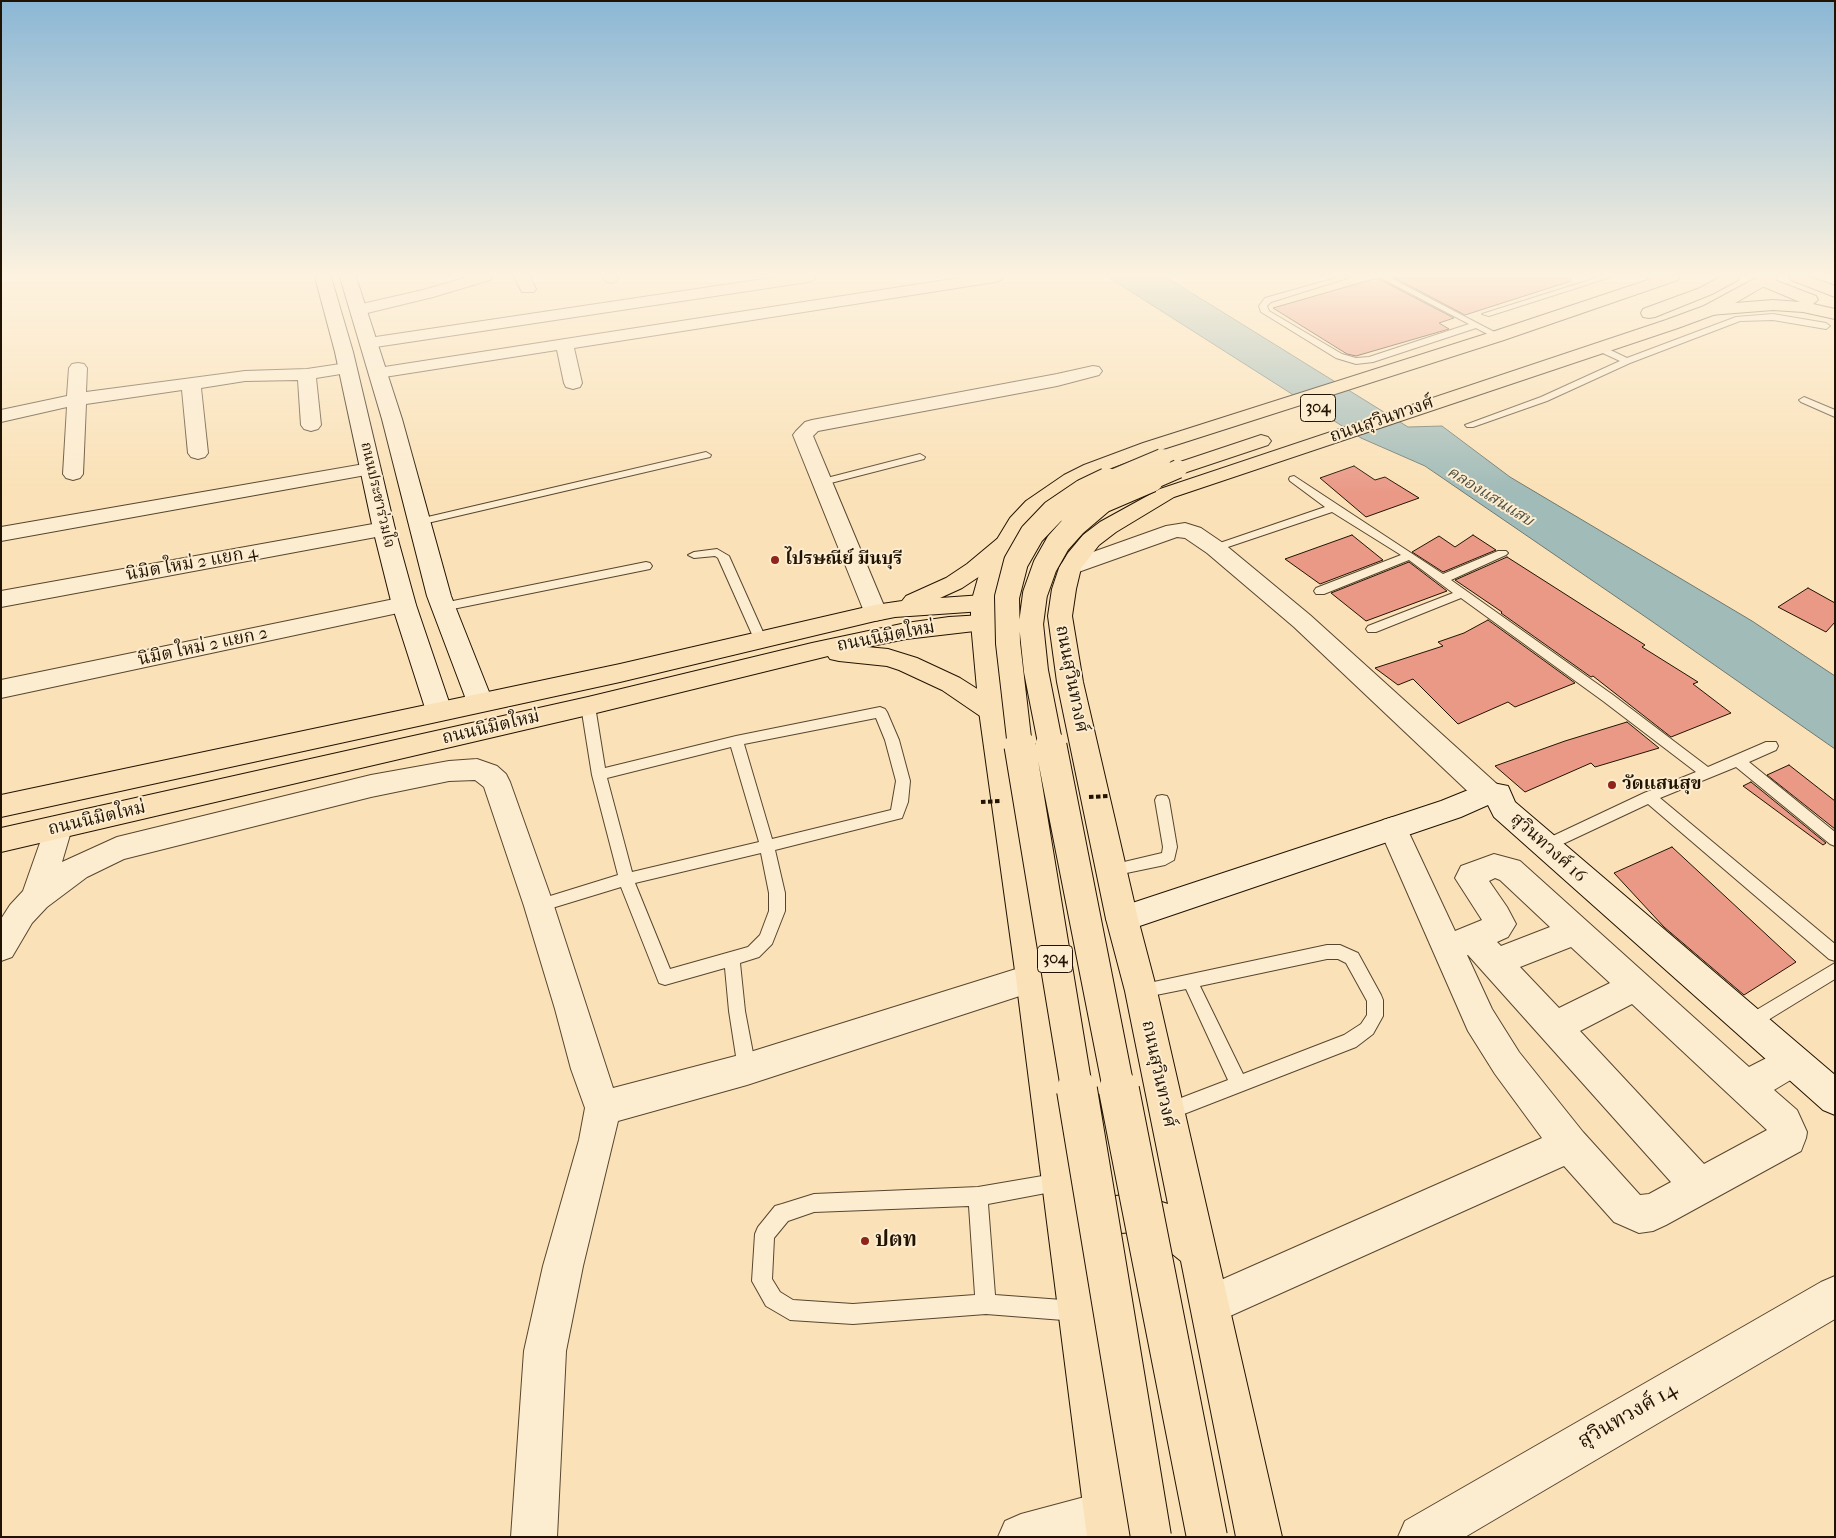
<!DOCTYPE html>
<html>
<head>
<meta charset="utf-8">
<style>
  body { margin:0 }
  #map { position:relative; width:1836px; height:1538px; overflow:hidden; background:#fae1b7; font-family:"IM FELL French Canon",serif }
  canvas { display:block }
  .frame { position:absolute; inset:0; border:2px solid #211302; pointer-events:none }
</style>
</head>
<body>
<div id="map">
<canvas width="1836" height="1538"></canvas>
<div class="frame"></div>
</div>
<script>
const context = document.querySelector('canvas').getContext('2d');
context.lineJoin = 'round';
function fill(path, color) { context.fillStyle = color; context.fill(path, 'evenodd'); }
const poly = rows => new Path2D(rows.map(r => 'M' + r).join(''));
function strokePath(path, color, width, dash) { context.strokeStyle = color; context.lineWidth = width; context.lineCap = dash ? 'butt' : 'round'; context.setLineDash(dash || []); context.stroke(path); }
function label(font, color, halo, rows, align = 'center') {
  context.font = font + ' "IM FELL French Canon","Noto Serif Thai",serif'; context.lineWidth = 4; context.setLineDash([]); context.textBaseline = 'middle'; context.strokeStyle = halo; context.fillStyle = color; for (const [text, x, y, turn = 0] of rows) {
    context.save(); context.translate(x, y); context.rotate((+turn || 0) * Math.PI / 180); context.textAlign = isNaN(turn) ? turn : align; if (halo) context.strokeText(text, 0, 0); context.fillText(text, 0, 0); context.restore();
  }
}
const water = poly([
  [1108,277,1166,277,1408,427,1442,426,1510,477,1752,621,1835,676,1835,749,1650,620,1425,466,1361,438,1108,277]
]);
const building = poly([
  [1393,277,1570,277,1571,281,1465,315,1393,277],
  [1377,278,1454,318,1439,323,1449,329,1356,356,1347,354,1273,308,1377,278],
  [1354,466,1375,480,1385,477,1419,498,1366,517,1320,478,1354,466],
  [1352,535,1383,560,1320,584,1285,559,1352,535],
  [1473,535,1496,550,1443,572,1412,552,1439,536,1455,547,1473,535],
  [1507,557,1645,645,1642,647,1698,682,1693,684,1731,713,1671,737,1593,676,1591,677,1501,613,1502,612,1455,580,1507,557],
  [1409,562,1447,591,1366,621,1331,593,1409,562],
  [1808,588,1835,603,1835,622,1826,632,1778,607,1808,588],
  [1488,620,1575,683,1515,707,1508,702,1458,724,1413,679,1398,685,1375,668,1443,646,1438,642,1464,633,1488,620],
  [1627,722,1659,748,1595,767,1591,763,1525,792,1495,766,1565,741,1627,722],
  [1789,765,1835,801,1835,829,1767,775,1789,765],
  [1751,782,1826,843,1823,845,1743,786,1751,782],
  [1672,847,1796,962,1744,995,1664,927,1614,873,1672,847]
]);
const lane = poly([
  [1339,277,1351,277,1271,302,1267,306,1269,311,1342,354,1356,358,1369,357,1469,324,1379,277,1389,277,1502,336,1495,338,1476,328,1373,362,1356,364,1336,358,1261,312,1259,306,1265,298,1339,277],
  [1599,277,1611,277,1489,316,1482,314,1599,277],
  [1645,277,1655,277,1662,281,1658,283,1645,277],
  [1773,314,1826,323,1830,326,1826,329,1773,320,1740,321,1630,363,1547,401,1473,427,1467,427,1465,425,1541,397,1620,361,1594,349,1594,345,1600,345,1627,358,1736,317,1773,314],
  [1804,397,1835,410,1835,417,1801,402,1799,400,1804,397],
  [706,452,711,455,710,457,419,525,414,522,419,519,706,452],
  [920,454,925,457,924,459,823,485,818,482,819,480,920,454],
  [1294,476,1443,574,1498,551,1506,551,1508,553,1506,555,1451,580,1613,695,1708,767,1766,742,1776,742,1778,746,1776,750,1749,762,1835,832,1835,846,1830,844,1736,767,1660,798,1835,944,1835,961,1829,959,1648,804,1550,850,1545,852,1540,850,1538,846,1540,842,1644,793,1696,772,1603,701,1461,598,1376,632,1368,632,1366,629,1368,626,1453,593,1409,560,1324,594,1316,594,1314,591,1316,588,1401,555,1332,512,1219,550,1211,550,1209,548,1211,546,1325,507,1290,481,1289,479,1290,477,1294,476],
  [717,549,729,556,767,641,765,644,761,645,755,641,718,558,715,556,694,558,688,555,694,552,717,549],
  [646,562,650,563,652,566,650,569,443,611,437,607,443,603,646,562],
  [588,701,593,703,595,706,605,768,736,736,880,707,885,709,887,712,899,740,910,781,908,802,902,818,775,850,785,893,785,911,772,944,759,957,740,963,745,1011,756,1069,753,1075,747,1077,741,1075,738,1069,729,1011,725,968,665,985,659,983,621,887,539,912,534,911,531,906,534,901,618,875,592,775,581,706,583,703,588,701],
  [876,718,885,740,896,781,891,810,772,839,744,744,876,718],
  [731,747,759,842,632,872,607,778,731,747],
  [761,853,769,893,769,911,760,935,748,947,670,969,635,883,761,853],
  [1162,795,1167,796,1169,800,1177,847,1174,860,1165,865,1112,876,1107,874,1105,870,1107,866,1162,853,1163,847,1155,800,1157,796,1162,795],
  [1327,945,1340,945,1358,953,1381,995,1383,1000,1383,1016,1373,1034,1356,1047,1166,1121,1160,1118,1157,1112,1160,1106,1228,1080,1186,989,1141,998,1135,996,1133,991,1135,986,1327,945],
  [1327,959,1338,959,1346,963,1367,1001,1367,1015,1361,1024,1344,1035,1243,1074,1200,986,1327,959],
  [1835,963,1835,979,1755,1028,1749,1031,1743,1028,1741,1023,1743,1018,1835,963],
  [1060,1173,1067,1175,1069,1182,1067,1189,988,1204,995,1295,1076,1301,1083,1304,1086,1311,1083,1318,1076,1321,986,1314,853,1324,790,1320,766,1306,752,1281,755,1234,758,1227,775,1206,782,1204,814,1194,978,1187,1060,1173],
  [969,1206,975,1295,853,1304,793,1300,780,1292,772,1279,774,1238,788,1221,814,1212,969,1206]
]);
const street = poly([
  [467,277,492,277,490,280,433,297,359,315,353,314,351,310,353,306,423,290,467,277],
  [514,277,530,277,536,289,534,292,522,292,514,277],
  [602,277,618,277,619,278,617,281,611,283,605,281,602,277],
  [777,277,816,277,814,280,808,282,369,348,363,347,360,343,363,339,369,338,777,277],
  [965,277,1003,277,1001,280,995,282,574,348,582,383,580,387,573,389,566,387,564,383,557,350,378,378,372,377,369,373,372,369,378,368,965,277],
  [78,363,84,364,87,368,86,392,245,371,307,369,347,363,353,364,356,368,353,372,316,378,321,425,318,429,311,431,304,429,301,425,298,380,245,381,201,388,208,453,205,457,198,459,191,457,188,453,182,390,86,404,83,474,80,478,73,480,66,478,63,474,67,407,1,422,1,410,67,396,69,368,72,364,78,363],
  [1093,366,1099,367,1102,371,1099,375,1057,386,818,431,813,436,887,613,883,619,875,621,867,619,793,435,796,431,805,422,812,420,1057,374,1093,366],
  [370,463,377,465,380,469,377,473,1,541,1,527,370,463],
  [384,522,392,524,395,529,392,534,1,607,1,591,384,522],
  [1185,523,1201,528,1223,543,1310,615,1498,785,1502,793,1498,801,1488,804,1478,801,1294,627,1207,553,1185,538,1177,537,1070,575,1062,573,1059,568,1062,563,1166,526,1185,523],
  [404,597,412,600,416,605,412,610,1,698,1,680,404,597],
  [477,759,497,766,506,774,510,782,554,906,613,1088,747,1053,1032,964,1043,968,1048,978,1043,988,1032,992,747,1085,618,1121,583,1266,566,1351,557,1537,511,1537,524,1351,543,1266,579,1140,585,1108,571,1069,555,1009,524,906,484,787,475,780,449,781,371,797,124,859,87,877,47,907,32,923,12,957,1,961,1,919,10,905,23,891,48,820,58,817,68,820,72,828,62,862,117,837,371,775,449,761,477,759],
  [1393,817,1403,820,1455,931,1482,920,1455,878,1461,866,1494,854,1520,861,1749,1067,1792,1045,1804,1050,1809,1061,1804,1072,1774,1090,1797,1110,1807,1132,1806,1138,1801,1151,1666,1225,1653,1231,1639,1233,1614,1222,1564,1166,1210,1325,1196,1319,1190,1305,1196,1291,1542,1138,1495,1074,1468,1031,1379,828,1383,820,1393,817],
  [1495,878,1500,880,1550,927,1501,946,1497,942,1508,937,1516,924,1507,907,1489,881,1495,878],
  [1571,947,1610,983,1559,1008,1520,967,1571,947],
  [1467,955,1468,955,1671,1182,1649,1194,1640,1195,1583,1132,1519,1052,1492,1009,1467,955],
  [1632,1004,1767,1130,1704,1164,1580,1031,1632,1004],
  [1835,1276,1835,1319,1465,1537,1398,1537,1405,1521,1821,1282,1835,1276],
  [1107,1491,1123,1497,1129,1513,1123,1529,1102,1537,998,1537,1005,1521,1021,1514,1107,1491]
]);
const secondary = poly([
  [315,277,331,277,353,352,395,529,416,605,452,711,448,718,439,720,430,718,426,711,392,605,373,529,335,352,315,277],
  [340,277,356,277,402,419,451,596,493,702,489,709,480,711,471,709,467,702,427,596,382,419,340,277],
  [1488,782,1508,786,1515,802,1835,1075,1835,1115,1823,1110,1494,817,1488,805,1461,817,1122,932,1111,928,1106,919,1111,910,1441,801,1488,782]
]);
const primary = poly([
  [1789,277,1811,277,1835,286,1835,297,1791,280,1789,277],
  [1757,278,1769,278,1816,296,1818,300,1813,304,1835,309,1835,319,1803,312,1773,310,1710,315,1704,314,1702,310,1704,306,1710,305,1773,300,1800,302,1757,284,1755,281,1757,278],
  [1005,537,1013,539,1016,544,1013,549,983,574,962,588,940,598,983,595,991,598,995,603,991,608,983,611,895,617,875,621,620,682,1,817,1,795,620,664,875,605,902,601,906,596,946,578,967,564,997,539,1005,537],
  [983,615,992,617,995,623,992,629,906,639,867,647,888,649,917,658,960,678,1001,704,1005,711,1001,718,992,720,983,718,942,690,899,670,887,666,839,661,830,659,828,656,588,715,1,852,1,828,588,697,812,643,906,623,949,617,983,615]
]);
const highway = poly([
  [1657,277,1680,277,1678,280,1504,340,1157,451,1098,473,1078,483,1042,511,1027,526,1004,564,995,603,995,623,1005,711,1084,1213,1115,1196,1137,1194,1168,1204,1125,991,1106,919,1057,682,1048,616,1052,589,1059,568,1068,553,1083,535,1100,522,1160,489,1666,320,1704,306,1758,277,1777,277,1775,280,1716,314,1678,328,1174,497,1116,532,1099,545,1081,568,1076,589,1072,616,1083,682,1138,919,1157,991,1282,1537,1236,1537,1181,1261,1150,1236,1137,1232,1120,1233,1108,1242,1104,1249,1090,1254,1133,1537,1087,1537,1016,978,979,711,971,623,971,603,982,564,1010,518,1026,501,1064,475,1084,465,1143,443,1492,332,1657,277],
  [1720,277,1740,277,1738,280,1712,294,1655,317,1649,318,1643,317,1641,313,1643,309,1700,288,1720,277],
  [1261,435,1268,437,1271,441,1268,445,1178,475,1171,473,1168,469,1171,465,1261,435]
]);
const pathBridge = poly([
  [1089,797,1108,796],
  [981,802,1002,801]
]);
const highwayBridgeFar3 = poly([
  [1105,482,1162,458],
  [1148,482,1178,469]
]);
const highwayBridgeFar2 = poly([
  [1020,747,1008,643,1007,597,1016,562,1032,534,1053,512,1084,491,1107,480],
  [1051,747,1036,671,1031,624,1035,594,1045,566,1058,543,1075,524,1102,501,1151,480]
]);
const highwayBridgeFar1 = poly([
  [1020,746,1077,1091],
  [1051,746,1119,1091]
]);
const highwayBridge = poly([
  [1077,1090,1151,1537],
  [1119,1090,1207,1537]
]);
const markers = [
  [775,560,5,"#8f2418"],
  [1612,785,5,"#8f2418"],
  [865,1241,5,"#8f2418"]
];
const farStreetnames = [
  ["ถนนประชาร่วมใจ",377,495,77]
];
const shields = [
  [1318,408,35],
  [1055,959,35]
];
const shieldNames = [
  ["304",1318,408],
  ["304",1055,959]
];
const farWaternames = [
  ["คลองแสนแสบ",1490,497,32]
];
const streetNames = [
  ["ถนนสุวินทวงศ์",1382,420,-19],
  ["นิมิต ใหม่ 2 แยก 4",192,564,-10],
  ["ถนนนิมิตใหม่",886,637,-11],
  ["นิมิต ใหม่ 2 แยก 2",203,647,-12],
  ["ถนนสุวินทวงศ์",1071,679,79],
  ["ถนนนิมิตใหม่",491,728,-13],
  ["ถนนนิมิตใหม่",97,819,-13],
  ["สุวินทวงศ์ 16",1548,848,42],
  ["ถนนสุวินทวงศ์",1158,1074,78]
];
const poiNames = [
  ["ไปรษณีย์ มีนบุรี",785,560],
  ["วัดแสนสุข",1622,785]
];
const nearPoinames = [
  ["ปตท",875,1241]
];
const nearStreetnames = [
  ["สุวินทวงศ์ 14",1628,1416,-30]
];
fill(water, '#a1bbb8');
strokePath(water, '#6e786f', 1);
fill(building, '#ea9987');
strokePath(building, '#211302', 1);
strokePath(lane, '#57462f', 2);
strokePath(street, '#57462f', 2);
strokePath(secondary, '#211302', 2);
strokePath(primary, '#211302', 2);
strokePath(highway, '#211302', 2);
fill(lane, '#fcecd0');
fill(street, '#fcecd0');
fill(secondary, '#fcecd0');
fill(primary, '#fae1b7');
fill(highway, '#fae1b7');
strokePath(highwayBridgeFar3, '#211302', 20, []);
strokePath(highwayBridgeFar2, '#211302', 26, []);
strokePath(highwayBridgeFar1, '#211302', 33, []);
strokePath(highwayBridge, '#211302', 42, []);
strokePath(pathBridge, '#211302', 4, [4.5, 2.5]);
strokePath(highwayBridgeFar3, '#fae1b7', 18);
strokePath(highwayBridgeFar2, '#fae1b7', 24);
strokePath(highwayBridgeFar1, '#fae1b7', 31);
strokePath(highwayBridge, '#fae1b7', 40);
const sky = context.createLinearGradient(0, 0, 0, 492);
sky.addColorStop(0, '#8bb7d5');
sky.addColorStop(0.56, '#fdf2df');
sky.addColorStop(1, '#fdf2df00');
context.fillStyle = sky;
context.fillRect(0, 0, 1836, 492);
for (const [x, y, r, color] of markers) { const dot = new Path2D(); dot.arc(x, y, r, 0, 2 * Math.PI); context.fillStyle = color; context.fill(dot); strokePath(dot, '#fcecd0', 2); }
label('15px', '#211302', '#fcecd0', farStreetnames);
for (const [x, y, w] of shields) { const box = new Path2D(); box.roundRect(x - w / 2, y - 13.5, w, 27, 4); context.fillStyle = '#fcecd0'; context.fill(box); strokePath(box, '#211302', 1); }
label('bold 16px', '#211302', null, shieldNames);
label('italic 16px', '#4e4e42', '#fcecd0', farWaternames);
label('18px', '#211302', '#fcecd0', streetNames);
label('bold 18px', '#211302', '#fcecd0', poiNames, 'left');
label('bold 21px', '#211302', '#fcecd0', nearPoinames, 'left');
label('21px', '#211302', '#fcecd0', nearStreetnames);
</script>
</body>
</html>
